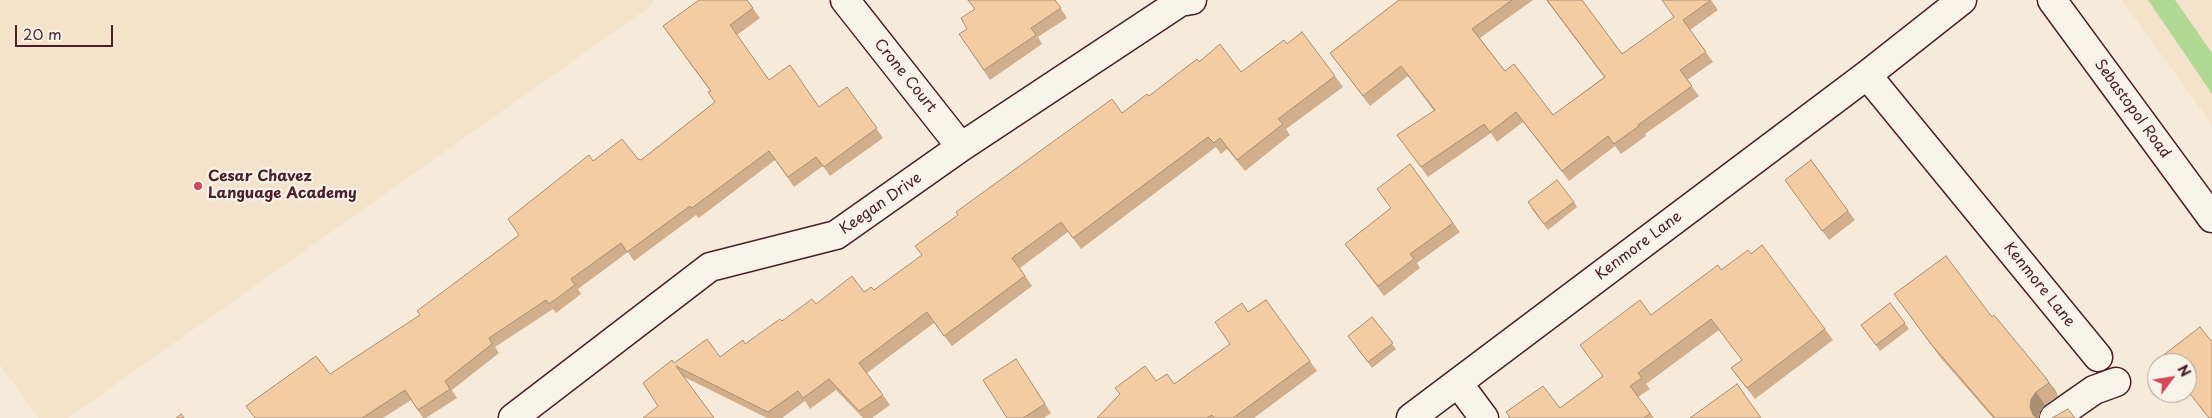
<!DOCTYPE html>
<html>
<head>
<meta charset="utf-8">
<style>
  body { margin:0 }
  #map { position:relative; width:2212px; height:418px; overflow:hidden; background:#f6ebda; font-family:"Playpen Sans",sans-serif }
  canvas { display:block }
  .north { position:absolute; left:2147px; top:353px; width:50px; height:50px; box-sizing:border-box; background:#f7f3e8; border:1px solid #b29e9c; border-radius:50%; rotate:59deg; font-size:14px; font-weight:700; line-height:20px; text-align:center; color:#4a1f2b }
  .north::after { content:''; display:block; margin:auto; width:18px; height:22px; background:#d1495b; clip-path:polygon(50% 0,100% 100%,50% 72%,0 100%) }
  .scale { position:absolute; left:15px; top:25px; width:98px; height:22px; box-sizing:border-box; border:2px solid #4a1f2b; border-top:0; padding-left:6px; font-size:15px; line-height:18px; white-space:nowrap; color:#4a1f2b; -webkit-text-stroke:4px #f7f3e8; paint-order:stroke }
</style>
</head>
<body>
<div id="map">
<canvas width="2212" height="418"></canvas>
<div class="north">N</div>
<div class="scale">20 m</div>
</div>
<script>
const context = document.querySelector('canvas').getContext('2d');
context.lineJoin = 'round';
function fill(path, color) { context.fillStyle = color; context.fill(path, 'evenodd'); }
const poly = rows => new Path2D(rows.map(r => 'M' + r).join(''));
function strokePath(path, color, width, dash) { context.strokeStyle = color; context.lineWidth = width; context.lineCap = dash ? 'butt' : 'round'; context.setLineDash(dash || []); context.stroke(path); }
function label(font, color, halo, rows, align = 'center') {
  context.font = font + ' "Playpen Sans",sans-serif'; context.lineWidth = 4.5; context.setLineDash([]); context.textBaseline = 'middle'; context.strokeStyle = halo; context.fillStyle = color; for (const [text, x, y, turn = 0] of rows) {
    context.save(); context.translate(x, y); context.rotate((+turn || 0) * Math.PI / 180); context.textAlign = isNaN(turn) ? turn : align; if (halo) context.strokeText(text, 0, 0); context.fillText(text, 0, 0); context.restore();
  }
}
const built = poly([
  [0,0,654,0,648,8,68,418,39,418,0,365],
  [2122,0,2212,0,2212,125]
]);
const green = poly([
  [2148,0,2175,0,2212,53,2212,94]
]);
const minor = poly([
  [845,0,961,147],
  [1867,75,2098,357],
  [1458,383,1484,418],
  [513,418,710,267,836,235,961,147,1180,2,1192,0],
  [1411,418,1867,75,1962,0],
  [2054,418,2094,390,2116,382]
]);
const major = poly([
  [2052,0,2212,218]
]);
const wall = poly([
  [747,0,760,18,737,35,769,80,819,107,847,87,883,138,830,176,823,166,794,187,775,160,699,218,696,215,634,261,628,252,578,289,581,294,556,313,553,309,495,347,499,353,452,390,457,398,426,418,423,418,411,400,383,418,255,418,330,374,420,316,519,235,593,161,638,159,641,160,715,102,710,91,663,26],
  [1055,0,1067,18,1038,37,1042,44,990,80,959,34,967,29],
  [1399,0,1533,0,1480,38,1505,71,1553,115,1604,77,1546,0,1582,0,1622,54,1711,0,1718,10,1690,30,1713,62,1687,80,1699,96,1645,134,1646,136,1621,154,1615,146,1569,181,1523,122,1497,142,1491,133,1428,177,1397,135,1434,111,1408,76,1370,106,1330,53],
  [1287,44,1335,76,1343,87,1286,129,1290,135,1245,171,1227,149,1221,154,1216,147,1081,249,1068,232,1020,268,1032,286,952,346,934,323,867,373,890,405,872,418,863,418,836,390,810,409,805,401,782,418,767,418,684,377,658,406,674,363,720,357,745,344,782,321,816,304,874,290,1122,113,1149,96,1199,62,1241,72],
  [1811,160,1855,220,1829,240,1785,180],
  [1410,164,1460,232,1417,263,1420,268,1384,296,1345,244,1391,208],
  [1574,202,1577,207,1548,230,1531,208],
  [1751,254,1825,329,1833,340,1755,399,1731,368,1742,360,1719,330,1646,384,1650,389,1638,397,1654,418,1508,418,1560,408,1603,376,1651,315,1721,270],
  [1894,294,1992,317,2055,390,2058,396,2045,405,2040,412,2039,418,1993,418,1940,357],
  [1266,300,1317,371,1254,418,1097,418,1156,381,1174,384,1230,344,1249,312],
  [1890,303,1909,329,1880,351,1861,325],
  [1372,317,1396,349,1372,368,1348,336],
  [1016,359,1051,413,1044,418,1007,418]
]);
const shadedWall = poly([
  [2046,378,2055,390,2058,396,2049,383],
  [2036,392,2045,405,2040,412,2039,418,2035,418,2033,415,2030,407,2031,399]
]);
const building = poly([
  [699,0,747,0,753,8,730,25,769,80,790,65,819,107,847,87,877,128,824,167,816,157,788,177,769,151,692,208,690,206,627,252,621,243,571,279,575,285,549,304,546,300,489,338,492,344,445,381,450,389,418,410,405,390,362,418,255,418,246,406,316,356,330,374,420,315,417,311,519,235,508,219,589,155,593,161,622,139,638,159,641,160,715,102,708,92,711,91,663,26,699,0],
  [968,0,1055,0,1061,8,1031,28,1036,35,984,70,959,34,967,29,961,18,975,9,968,0],
  [1399,0,1512,0,1472,29,1505,71,1514,64,1553,115,1605,77,1547,0,1582,0,1622,54,1674,17,1662,0,1711,0,1683,20,1706,52,1680,70,1692,86,1638,125,1639,126,1614,144,1608,136,1562,171,1516,112,1490,132,1484,124,1421,167,1397,135,1435,110,1401,66,1363,96,1330,53,1399,0],
  [1302,32,1335,76,1278,119,1283,124,1237,160,1220,138,1214,143,1208,137,1073,238,1061,222,1012,258,1025,276,944,336,927,312,859,363,883,395,859,411,829,379,803,398,798,391,768,412,676,366,714,418,643,418,658,406,643,383,672,360,674,363,707,339,720,357,743,340,745,344,780,319,782,321,812,299,816,304,852,276,864,292,871,287,874,290,922,255,915,246,958,215,956,212,1112,99,1122,113,1147,94,1149,96,1197,59,1199,62,1220,44,1241,72,1284,40,1287,44,1302,32],
  [1811,160,1848,211,1822,231,1785,180,1811,160],
  [1410,164,1453,223,1410,254,1414,259,1378,286,1345,244,1391,208,1377,189,1410,164],
  [1557,180,1574,202,1544,224,1528,202,1557,180],
  [1762,245,1825,329,1747,388,1731,368,1742,360,1711,319,1638,373,1642,378,1630,386,1650,413,1644,418,1508,418,1510,417,1506,412,1543,386,1560,408,1603,376,1580,345,1640,300,1651,315,1718,265,1721,270,1748,250,1751,254,1762,245],
  [1946,256,1992,317,1994,315,2046,378,2049,383,2036,392,2031,399,2030,407,2033,415,2037,418,1995,418,1931,344,1894,294,1946,256],
  [1266,300,1310,361,1233,418,1214,418,1212,415,1207,418,1097,418,1120,394,1115,388,1145,366,1156,381,1167,374,1174,384,1230,344,1215,322,1242,303,1248,312,1266,300],
  [1890,303,1905,323,1876,345,1861,325,1890,303],
  [1372,317,1393,343,1368,362,1348,336,1372,317],
  [2200,327,2212,342,2212,418,2209,418,2187,390,2187,363,2166,363,2161,357,2200,327],
  [1016,359,1045,404,1023,418,1007,418,983,380,1016,359],
  [1737,384,1761,418,1690,418,1737,384],
  [2068,409,2075,418,2052,418,2068,409],
  [181,414,184,418,176,418,181,414]
]);
const markers = [
  [198,186,5,"#d1495b"]
];
const streetNames = [
  ["Crone Court",905,76,51],
  ["Sebastopol Road",2132,109,54],
  ["Keegan Drive",881,204,-35],
  ["Kenmore Lane",1639,246,-37],
  ["Kenmore Lane",2039,285,51]
];
const poiNames = [
  ["Cesar Chavez",208,177],
  ["Language Academy",208,194]
];
fill(built, '#f5e2ca');
fill(green, '#b0d995');
strokePath(minor, '#4a1f2b', 31);
strokePath(major, '#4a1f2b', 31);
strokePath(minor, '#f7f3e8', 28);
strokePath(major, '#f7f3e8', 28);
fill(wall, '#d2af8c');
fill(shadedWall, '#ab8f72');
fill(building, '#f4cca3');
strokePath(building, '#ab8f72', 1);
for (const [x, y, r, color] of markers) { const dot = new Path2D(); dot.arc(x, y, r, 0, 2 * Math.PI); context.fillStyle = color; context.fill(dot); strokePath(dot, '#f7f3e8', 2); }
label('15px', '#4a1f2b', '#f7f3e8', streetNames);
label('bold 15px', '#4a1f2b', '#f7f3e8', poiNames, 'left');
</script>
</body>
</html>
